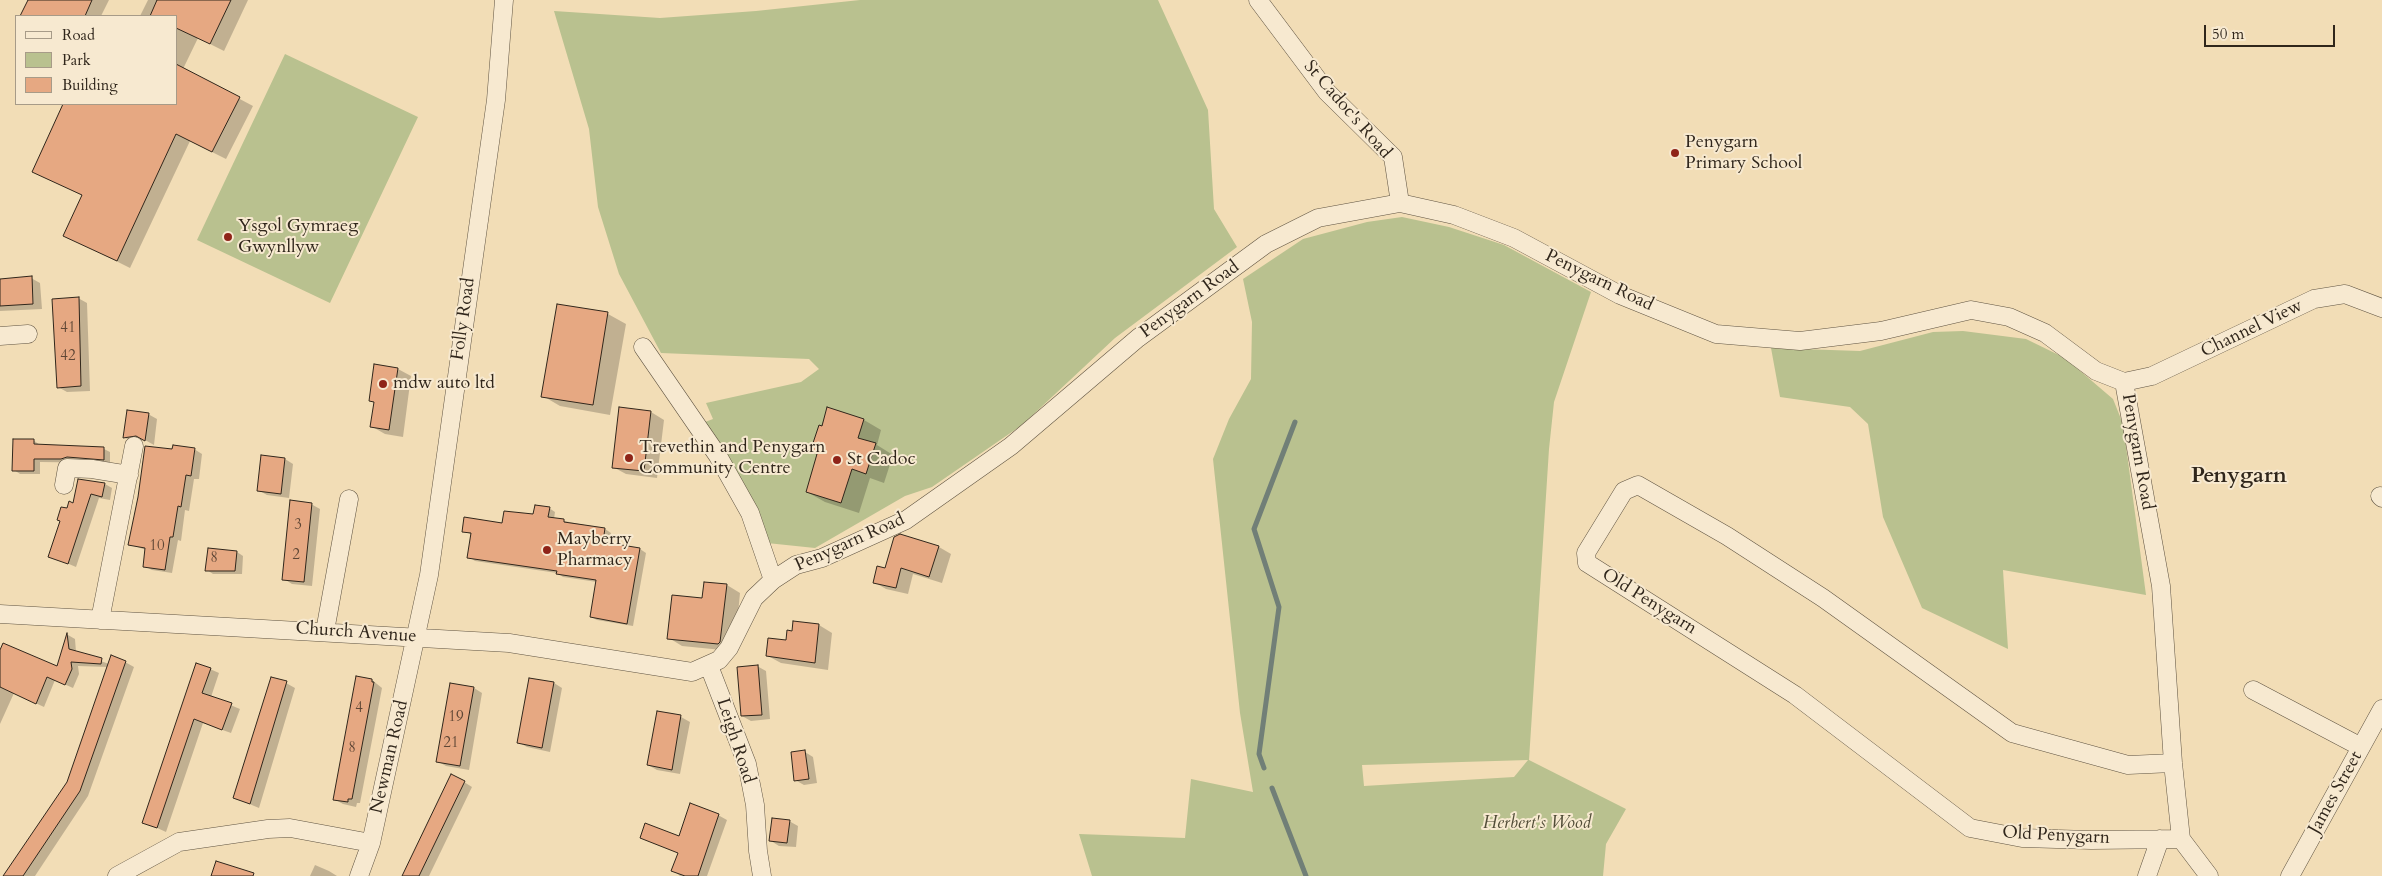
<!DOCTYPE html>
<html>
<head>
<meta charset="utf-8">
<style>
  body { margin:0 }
  #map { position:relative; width:2382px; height:876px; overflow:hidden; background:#f2ddb6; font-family:Cardo,serif }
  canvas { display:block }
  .legend { position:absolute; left:15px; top:15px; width:162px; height:90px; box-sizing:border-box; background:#f7e9d0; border:1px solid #a79b88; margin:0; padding:6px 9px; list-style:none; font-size:15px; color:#30261b }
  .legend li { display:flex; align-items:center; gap:10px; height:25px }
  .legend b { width:25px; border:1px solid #a79b88 }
  .scale { position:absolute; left:2204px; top:25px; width:131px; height:22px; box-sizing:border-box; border:2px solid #30261b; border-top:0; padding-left:6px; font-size:15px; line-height:18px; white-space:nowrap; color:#30261b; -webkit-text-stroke:4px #f7e9d0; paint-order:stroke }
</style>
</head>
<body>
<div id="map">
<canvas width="2382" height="876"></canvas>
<ul class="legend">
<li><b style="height:6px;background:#f7e9d0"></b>Road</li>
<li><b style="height:14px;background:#b9c18f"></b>Park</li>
<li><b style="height:14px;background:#e6a882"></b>Building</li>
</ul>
<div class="scale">50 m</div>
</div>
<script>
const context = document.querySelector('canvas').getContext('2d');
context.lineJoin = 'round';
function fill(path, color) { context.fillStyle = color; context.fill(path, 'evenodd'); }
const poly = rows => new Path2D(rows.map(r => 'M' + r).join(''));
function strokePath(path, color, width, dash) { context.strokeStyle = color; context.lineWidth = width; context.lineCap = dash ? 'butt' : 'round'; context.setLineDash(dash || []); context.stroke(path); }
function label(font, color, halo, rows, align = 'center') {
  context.font = font + ' Cardo,serif'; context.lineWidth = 4; context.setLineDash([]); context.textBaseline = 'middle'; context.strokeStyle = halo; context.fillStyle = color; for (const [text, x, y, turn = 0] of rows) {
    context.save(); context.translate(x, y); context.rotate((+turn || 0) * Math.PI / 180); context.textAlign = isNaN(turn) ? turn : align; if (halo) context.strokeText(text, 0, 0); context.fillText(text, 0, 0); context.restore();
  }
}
const green = poly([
  [860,0,1158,0,1208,110,1214,209,1237,247,1115,338,1022,425,932,487,905,496,815,548,767,543,705,422,713,419,706,403,801,382,819,369,809,359,661,353,619,274,598,207,589,129,554,11,660,18,756,11],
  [285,54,418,117,330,303,197,240],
  [1402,217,1449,227,1504,245,1591,292,1554,402,1549,449,1529,760,1626,809,1606,844,1603,876,1092,876,1079,834,1185,838,1191,779,1253,792,1240,713,1213,459,1229,419,1251,379,1252,322,1243,279,1303,239,1367,222],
  [1528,760,1514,777,1364,786,1362,765],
  [1963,331,2026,339,2065,358,2113,399,2123,424,2146,595,2003,570,2008,649,1922,608,1883,517,1868,424,1850,407,1780,397,1771,348,1860,351,1933,332]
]);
const shadow = poly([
  [29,0,109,0,101,16,22,16],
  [148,0,248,0,224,51,198,38,183,69,253,106,226,159,190,141,130,268,64,235,83,196,33,171,65,104,76,109,79,104,91,104,98,107,99,104,176,104,176,16,140,16],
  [31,278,40,283,42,309,0,311,0,280],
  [78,298,87,303,90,391,67,392,58,387],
  [558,305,608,314,626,324,610,415,560,406,543,396],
  [398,369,411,376,403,437,385,434,371,426,375,403,370,401],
  [828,409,864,420,881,430,877,445,893,455,884,483,870,478,859,513,825,502,807,492,818,455,811,451],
  [651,412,664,420,657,478,626,474,613,467],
  [148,414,157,419,154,445,145,440,132,442,124,437],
  [33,440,40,445,104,449,110,452,110,463,40,462,40,474,20,474,14,470],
  [194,449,202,454,199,479,194,479,189,511,185,510,181,541,178,540,172,573,152,570,144,566,146,550,129,544,173,451],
  [285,459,293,464,289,498,267,495,258,490],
  [105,484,112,488,110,500,99,498,76,567,50,556,74,504],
  [311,504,320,509,312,586,292,584,284,579],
  [549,508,555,512,554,519,605,529,611,533,609,544,640,549,646,553,633,626,597,620,591,617,597,582,563,577,557,573,475,561,469,557,472,535,464,531,503,524],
  [939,547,951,554,942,583,913,574,908,594,886,589,874,582,886,570],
  [209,550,237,552,243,556,242,574,213,574,207,570],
  [705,583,727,585,740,593,735,646,732,651,682,646,669,638,703,600],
  [819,625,832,633,828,670,781,663,768,656,787,641,793,632],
  [68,635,75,639,76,652,109,664,125,662,134,667,88,796,35,876,5,876,68,782,108,667,78,666,79,674,73,688,55,680,44,707,14,693,0,724,0,654,58,667],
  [757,666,766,671,770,719,751,721,742,716],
  [210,669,219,673,211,697,240,709,231,733,203,723,166,832,144,822],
  [372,680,382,688,360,803,357,803,356,807,343,804,334,799],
  [286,683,295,688,259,808,235,798],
  [554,683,562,688,550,752,527,747,518,742],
  [474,688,482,693,469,770,446,766,437,761],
  [658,713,681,717,690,722,680,774,657,770,648,765],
  [805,752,813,757,817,783,804,785,795,780],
  [464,782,472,787,429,876,403,876],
  [718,815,727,820,707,876,680,876,673,870,679,853,641,838,679,837],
  [789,821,798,826,796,847,779,846,771,841],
  [315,865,329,871,337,876,310,876]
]);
const stream = poly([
  [1264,768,1259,754,1279,607,1254,529,1295,422],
  [1272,788,1306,876]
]);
const building = poly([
  [28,0,92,0,85,16,20,16,28,0],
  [157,0,231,0,210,44,176,28,176,16,150,16,157,0],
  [176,64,240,97,212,152,176,134,117,261,63,236,82,195,32,172,63,104,176,104,176,64],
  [32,276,33,304,0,306,0,279,32,276],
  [79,297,81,386,57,388,52,299,79,297],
  [557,304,608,312,593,405,541,397,557,304],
  [374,364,398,368,389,430,370,427,374,402,369,401,374,364],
  [619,407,651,411,644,471,612,468,619,407],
  [827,407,864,419,858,438,876,443,866,474,852,469,841,503,806,492,817,454,810,452,819,425,822,426,827,407],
  [127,410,149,413,145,441,136,436,123,438,127,410],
  [13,439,34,439,34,444,104,447,104,460,67,457,61,459,34,459,34,471,12,471,13,439],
  [173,445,195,448,191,476,186,475,181,507,178,506,173,537,170,537,165,570,143,567,145,548,128,545,138,497,145,446,172,449,173,445],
  [261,455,285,458,281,494,257,491,261,455],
  [78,479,105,483,102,497,91,494,68,564,48,557,60,521,57,520,61,507,67,508,69,501,73,503,78,479],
  [290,500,312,503,304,582,282,580,290,500],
  [535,505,550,507,548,517,564,519,564,522,605,528,603,542,640,548,627,624,590,617,596,580,556,574,557,571,467,558,471,533,462,532,464,517,502,523,504,511,533,514,535,505],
  [900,534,939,546,929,577,901,568,896,588,873,583,877,566,885,568,894,537,900,534],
  [208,548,237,551,235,571,205,571,208,548],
  [704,582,727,584,720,642,718,644,667,639,672,595,702,598,704,582],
  [793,621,819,624,815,663,766,656,768,638,786,640,787,630,792,631,793,621],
  [67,633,69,649,102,658,101,664,71,662,72,669,65,685,47,677,36,704,0,687,0,650,3,643,57,666,67,633],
  [111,655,126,661,80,791,23,876,3,876,67,782,111,655],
  [196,663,211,668,202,693,232,703,222,730,194,719,157,828,142,823,196,663],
  [758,665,762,715,741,716,737,667,758,665],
  [356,676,372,679,372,682,374,682,352,799,348,799,348,802,333,800,356,676],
  [271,677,287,681,250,804,233,798,271,677],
  [529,678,554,682,542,748,517,743,529,678],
  [450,683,474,687,460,766,436,762,450,683],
  [657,711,681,715,672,770,647,765,657,711],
  [805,750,809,779,794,781,791,752,805,750],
  [451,774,465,781,419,876,402,876,451,774],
  [690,803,719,814,698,876,685,876,671,871,678,853,640,838,645,823,679,836,690,803],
  [772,818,790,820,787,843,769,841,772,818],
  [216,861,254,873,253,876,211,876,216,861]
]);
const minor = poly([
  [1258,0,1327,92,1393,157,1400,203],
  [0,336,28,334],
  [643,347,718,456,750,513,773,580],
  [2124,382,2161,586,2173,763,2181,839,2209,876],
  [2124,382,2152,376,2314,299,2345,294,2382,308],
  [64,485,67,468,92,469,129,475],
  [2380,496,2382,498],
  [0,614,509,643,692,672,719,660,729,648,754,598,773,580,796,565,822,558,906,520,1011,446,1138,338,1266,244,1318,218,1400,203,1454,215,1514,238,1620,295,1716,334,1800,341,1881,331,1971,310,2009,317,2045,333,2096,371,2124,382],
  [100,620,134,446],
  [325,631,349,499],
  [709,666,747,764,755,805,758,851,762,876],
  [2253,690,2361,747],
  [2173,763,2128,765,2012,733,1823,598,1727,536,1638,485,1624,491,1586,553,1587,563,1795,695,1970,828,2022,838,2091,840,2181,839],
  [117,876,179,842,268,829,290,828,371,843],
  [359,876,371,843,429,575,496,100,504,0],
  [2147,876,2160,839],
  [2290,876,2382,709]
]);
const markers = [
  [1675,153,5,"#8f2418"],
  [228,237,5,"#8f2418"],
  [383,384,5,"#8f2418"],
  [629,458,5,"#8f2418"],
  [837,460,5,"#8f2418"],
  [547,550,5,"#8f2418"]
];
const numberNames = [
  ["41",68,329],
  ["42",68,357],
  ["3",298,526],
  ["10",157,547],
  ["2",296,556],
  ["8",214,559],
  ["4",359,709],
  ["19",456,718],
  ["21",451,744],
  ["8",352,749]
];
const streetNames = [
  ["St Cadoc's Road",1347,110,49],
  ["Penygarn Road",1599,281,26],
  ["Penygarn Road",1190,300,-36],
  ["Folly Road",464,319,-82],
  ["Channel View",2252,329,-26],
  ["Penygarn Road",2137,452,80],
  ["Penygarn Road",850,543,-24],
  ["Old Penygarn",1649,602,32],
  ["Church Avenue",356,633,4],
  ["Leigh Road",735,741,72],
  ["Newman Road",390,757,-77],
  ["James Street",2336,793,-61],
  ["Old Penygarn",2056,836,3]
];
const poiNames = [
  ["Penygarn",1685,143],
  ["Primary School",1685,164],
  ["Ysgol Gymraeg",238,227],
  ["Gwynllyw",238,248],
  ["mdw auto ltd",393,384],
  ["Trevethin and Penygarn",639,448],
  ["Community Centre",639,469],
  ["St Cadoc",847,460],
  ["Mayberry",557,540],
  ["Pharmacy",557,561]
];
const parkNames = [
  ["Herbert's Wood",1537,824]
];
const districtNames = [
  ["Penygarn",2239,477]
];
fill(green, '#b9c18f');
fill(shadow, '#0003');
strokePath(stream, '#717f77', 5);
fill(building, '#e6a882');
strokePath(building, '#30261b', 1);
strokePath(minor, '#605442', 19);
strokePath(minor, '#f7e9d0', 18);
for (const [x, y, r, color] of markers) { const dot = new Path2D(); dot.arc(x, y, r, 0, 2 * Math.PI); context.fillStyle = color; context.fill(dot); strokePath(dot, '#f7e9d0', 2); }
label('15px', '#5e4635', null, numberNames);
label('18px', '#30261b', '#f7e9d0', streetNames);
label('18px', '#30261b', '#f7e9d0', poiNames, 'left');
label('italic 18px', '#524d38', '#f7e9d0', parkNames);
label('bold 22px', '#30261b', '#f7e9d0', districtNames);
</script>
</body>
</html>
